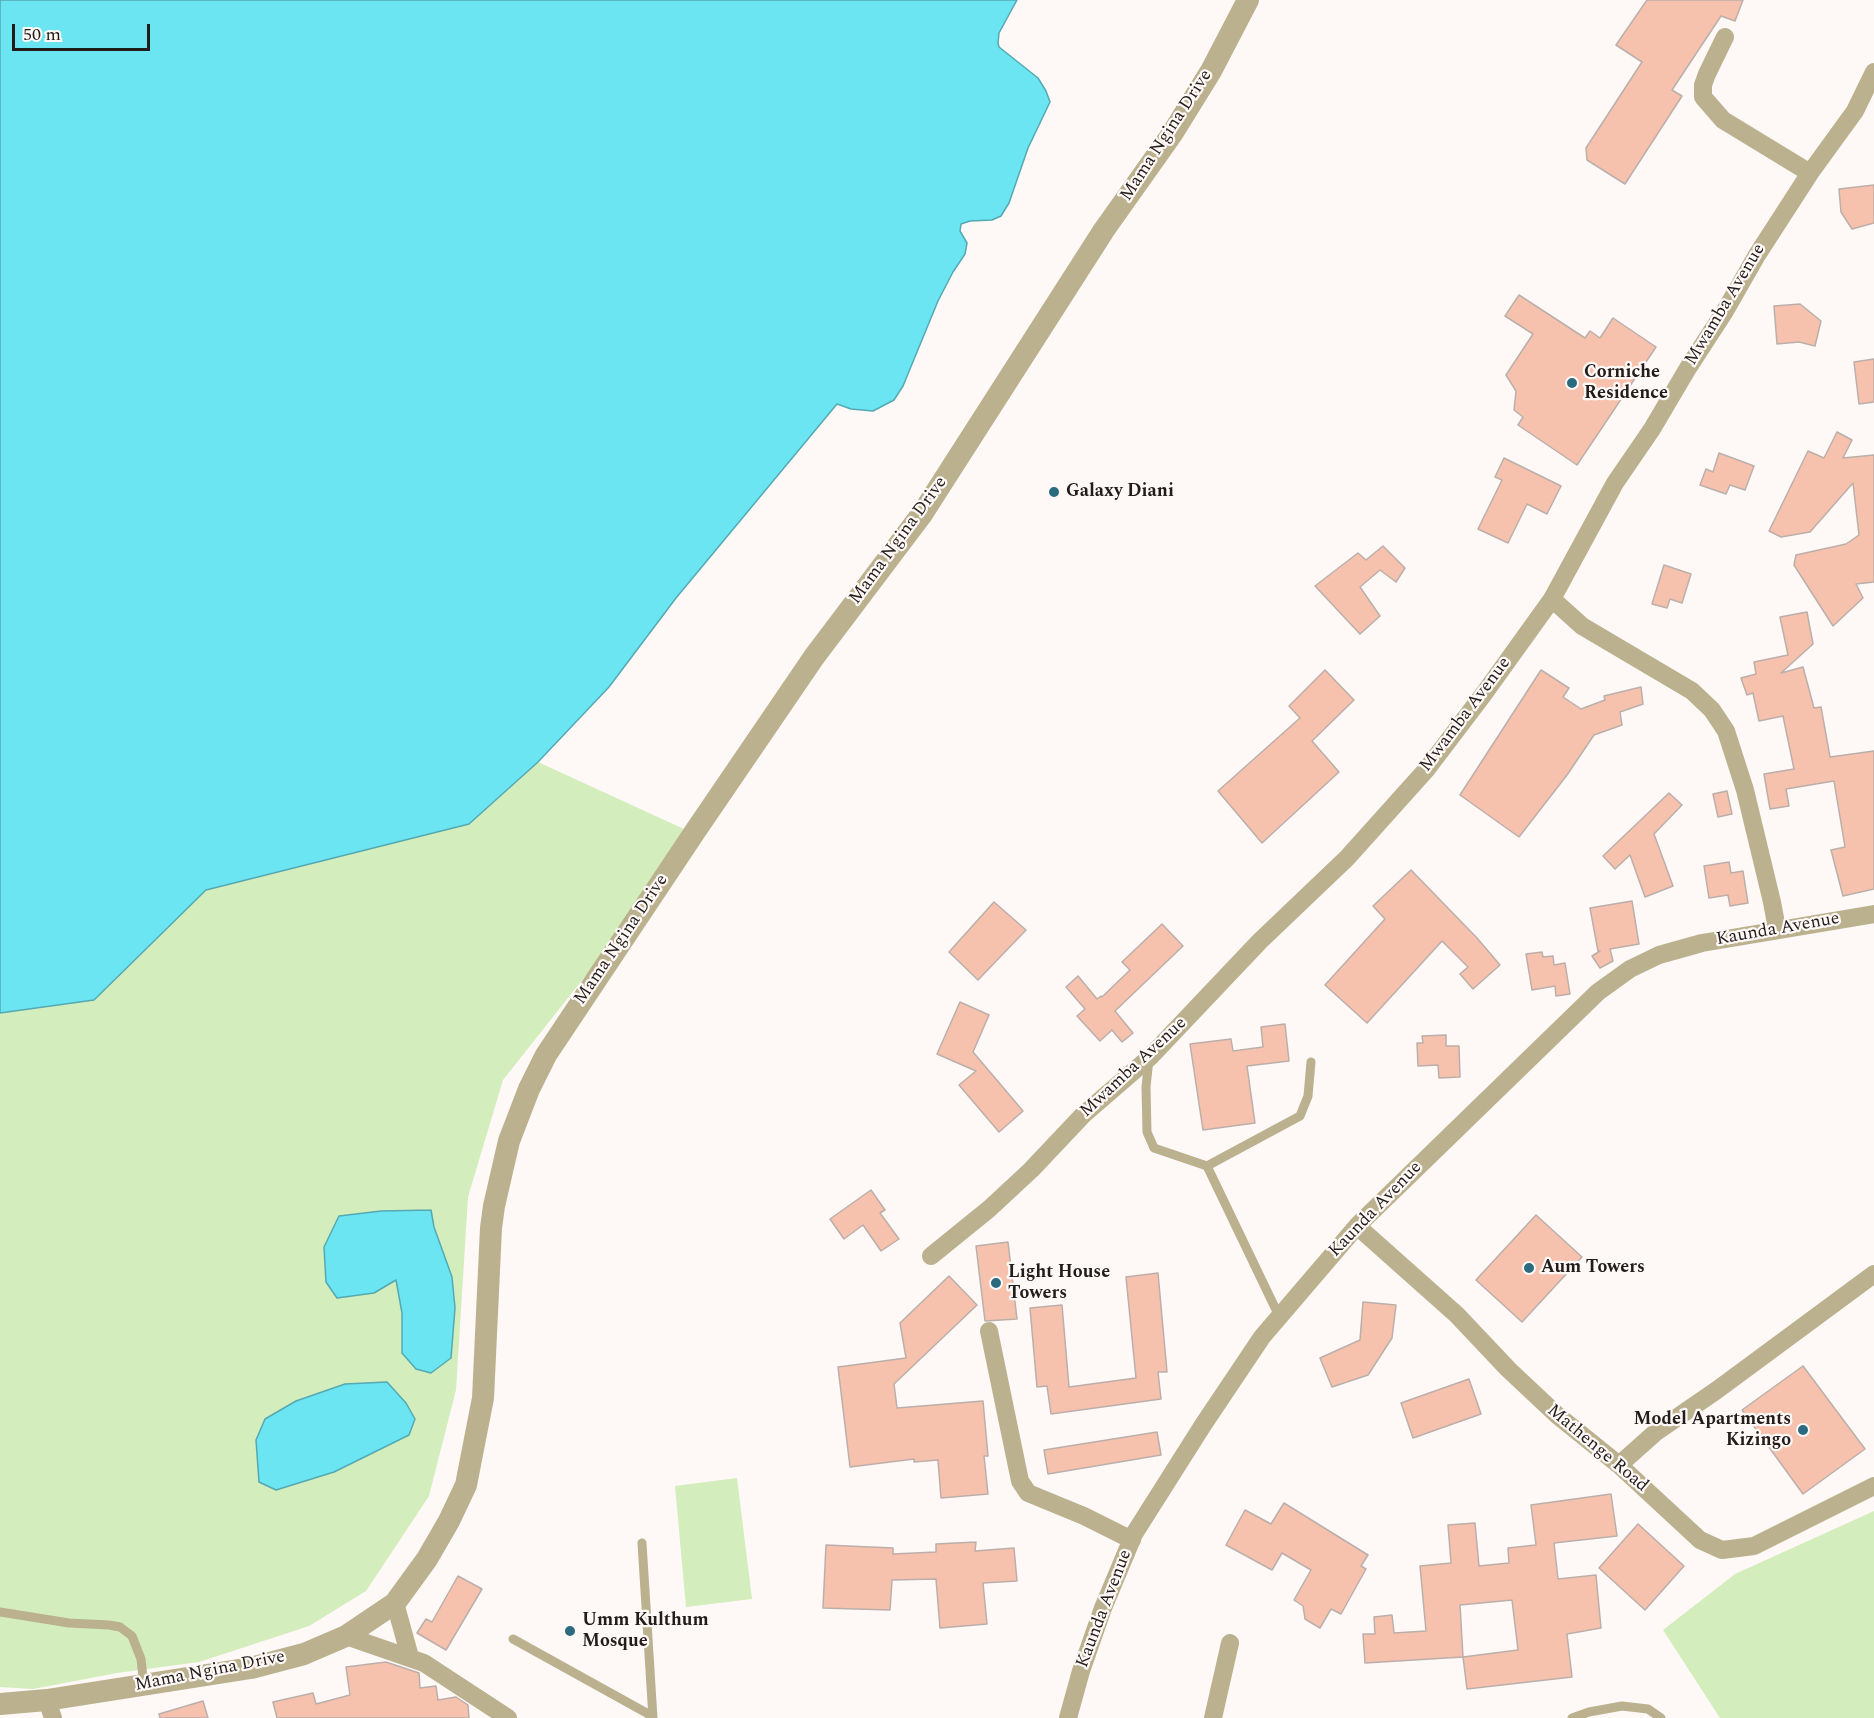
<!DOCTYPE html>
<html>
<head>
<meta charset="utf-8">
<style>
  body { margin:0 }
  #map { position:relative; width:1874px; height:1718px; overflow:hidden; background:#fef8f6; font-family:Spectral,serif }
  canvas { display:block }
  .scale { position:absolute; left:12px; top:24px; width:138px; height:27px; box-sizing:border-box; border:3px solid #221d1b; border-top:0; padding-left:8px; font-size:18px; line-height:21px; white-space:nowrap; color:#221d1b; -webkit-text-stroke:4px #fef8f6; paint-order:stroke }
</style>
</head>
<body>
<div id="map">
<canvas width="1874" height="1718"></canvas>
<div class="scale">50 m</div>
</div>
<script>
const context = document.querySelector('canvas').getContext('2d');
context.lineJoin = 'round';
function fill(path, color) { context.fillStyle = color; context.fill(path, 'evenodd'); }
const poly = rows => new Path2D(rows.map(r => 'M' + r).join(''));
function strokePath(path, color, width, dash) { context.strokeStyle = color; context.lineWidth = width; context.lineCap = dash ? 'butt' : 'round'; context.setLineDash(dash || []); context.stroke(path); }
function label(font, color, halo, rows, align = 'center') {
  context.font = font + ' Spectral,serif'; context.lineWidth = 4.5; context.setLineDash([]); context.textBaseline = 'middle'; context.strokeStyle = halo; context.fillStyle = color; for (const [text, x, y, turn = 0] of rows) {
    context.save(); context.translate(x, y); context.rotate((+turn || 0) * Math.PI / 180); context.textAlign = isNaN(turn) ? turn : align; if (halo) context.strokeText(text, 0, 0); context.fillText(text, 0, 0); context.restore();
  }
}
const green = poly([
  [538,762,697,835,503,1080,468,1197,456,1390,429,1496,366,1591,309,1626,199,1662,117,1673,33,1689,0,1687,0,1013,94,1000,206,890,468,824],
  [737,1478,752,1599,686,1607,675,1486],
  [1874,1511,1874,1718,1720,1718,1663,1630,1735,1574]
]);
const water = poly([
  [0,0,1017,0,999,33,998,43,999,47,1038,78,1046,91,1050,102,1028,148,1009,203,1001,216,992,220,970,221,961,224,960,231,967,243,965,254,953,272,938,301,903,386,894,400,873,411,851,409,837,404,676,598,609,687,538,762,469,824,206,890,94,1000,0,1013,0,0],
  [431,1210,434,1227,452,1277,455,1308,451,1358,431,1373,416,1369,402,1353,402,1313,396,1280,374,1293,337,1298,326,1282,324,1247,339,1216,381,1211,431,1210],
  [387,1382,406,1403,415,1419,409,1435,334,1472,276,1490,259,1482,256,1440,265,1419,296,1401,345,1384,387,1382]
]);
const building = poly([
  [1647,0,1743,0,1735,21,1721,16,1672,90,1682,96,1625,184,1587,160,1586,148,1642,62,1616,45,1647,0],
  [1874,185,1874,223,1852,229,1841,212,1839,189,1874,185],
  [1519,295,1585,338,1590,331,1600,338,1613,318,1656,347,1577,465,1518,425,1523,417,1514,410,1516,391,1506,375,1533,334,1505,316,1519,295],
  [1800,304,1821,321,1815,346,1799,342,1777,344,1774,306,1800,304],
  [1874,359,1874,402,1859,404,1854,362,1874,359],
  [1837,432,1852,440,1843,458,1874,455,1874,582,1856,584,1863,598,1833,626,1794,565,1796,555,1846,544,1859,535,1853,483,1810,532,1781,537,1769,531,1808,451,1824,458,1837,432],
  [1719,453,1754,466,1745,490,1730,485,1726,494,1700,485,1706,469,1713,472,1719,453],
  [1504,458,1561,486,1547,514,1527,504,1508,543,1478,529,1502,480,1495,477,1504,458],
  [1383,546,1405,568,1396,582,1380,570,1360,587,1380,616,1360,634,1315,586,1358,553,1366,560,1383,546],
  [1664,565,1691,574,1682,603,1670,599,1667,608,1652,604,1664,565],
  [1807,612,1813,644,1781,673,1803,667,1814,708,1821,707,1830,757,1874,751,1874,889,1843,896,1831,850,1845,847,1834,781,1786,789,1789,806,1770,809,1764,774,1794,769,1783,716,1759,721,1753,693,1747,695,1741,678,1756,674,1754,662,1788,655,1780,617,1807,612],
  [1325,670,1354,700,1312,741,1339,772,1262,843,1218,791,1300,718,1289,706,1325,670],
  [1541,670,1569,688,1563,697,1581,709,1605,700,1604,696,1641,687,1643,704,1620,712,1622,725,1594,735,1567,775,1519,837,1460,795,1541,670],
  [1727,791,1732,814,1718,817,1713,794,1727,791],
  [1669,793,1682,805,1654,834,1673,886,1645,897,1630,855,1615,869,1603,856,1669,793],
  [1729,862,1731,873,1743,871,1748,903,1730,906,1728,895,1709,898,1704,866,1729,862],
  [1411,870,1477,938,1500,965,1473,989,1460,974,1468,967,1442,941,1367,1023,1325,985,1385,919,1373,906,1411,870],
  [1632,901,1639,944,1610,949,1613,961,1600,968,1592,956,1600,951,1598,951,1590,908,1632,901],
  [994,902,1026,930,978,980,949,952,994,902],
  [1162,924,1183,946,1115,1011,1133,1033,1122,1042,1112,1030,1100,1041,1077,1016,1085,1009,1066,987,1078,976,1097,999,1101,996,1102,997,1130,970,1122,962,1162,924],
  [1542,952,1543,957,1553,956,1554,965,1565,963,1570,994,1556,996,1555,986,1532,990,1526,954,1542,952],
  [960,1002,989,1015,973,1052,1023,1111,999,1132,959,1085,976,1071,937,1054,960,1002],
  [1285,1024,1289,1061,1247,1066,1255,1123,1203,1130,1190,1044,1231,1039,1233,1051,1263,1047,1261,1027,1285,1024],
  [1446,1035,1446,1046,1459,1046,1460,1077,1439,1078,1438,1065,1418,1066,1417,1043,1423,1043,1422,1036,1446,1035],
  [871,1190,885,1210,880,1213,899,1239,881,1251,863,1225,844,1239,830,1219,871,1190],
  [1536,1215,1582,1257,1522,1322,1476,1280,1536,1215],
  [1008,1242,1017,1319,985,1321,976,1246,1008,1242],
  [1158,1273,1167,1372,1158,1372,1161,1399,1051,1414,1047,1386,1037,1387,1030,1308,1062,1305,1069,1387,1136,1378,1126,1277,1158,1273],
  [949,1276,977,1305,894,1384,897,1408,983,1401,988,1456,984,1456,988,1494,941,1498,938,1460,914,1462,914,1459,850,1467,838,1367,906,1358,900,1323,949,1276],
  [1363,1302,1396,1305,1392,1338,1368,1375,1332,1387,1320,1358,1360,1340,1363,1302],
  [1803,1366,1865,1449,1803,1494,1742,1410,1803,1366],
  [1469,1379,1481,1414,1413,1438,1401,1403,1469,1379],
  [1157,1432,1161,1455,1048,1474,1044,1450,1157,1432],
  [1611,1494,1617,1536,1554,1543,1558,1579,1596,1575,1601,1628,1567,1634,1572,1677,1467,1689,1463,1657,1365,1663,1363,1634,1375,1634,1374,1617,1392,1615,1394,1633,1426,1631,1420,1566,1451,1563,1448,1525,1475,1523,1479,1566,1509,1563,1508,1548,1536,1545,1531,1505,1611,1494],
  [1512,1600,1518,1650,1463,1657,1460,1605,1512,1600],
  [1284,1503,1368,1555,1361,1566,1366,1569,1341,1614,1331,1609,1320,1628,1305,1619,1303,1606,1294,1600,1311,1570,1282,1553,1272,1570,1226,1545,1245,1510,1271,1524,1284,1503],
  [1638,1524,1684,1566,1645,1610,1599,1568,1638,1524],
  [976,1542,975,1551,1014,1548,1017,1581,983,1583,987,1624,940,1628,936,1579,892,1580,890,1610,823,1608,826,1545,893,1548,893,1554,936,1552,936,1544,976,1542],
  [458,1576,482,1589,446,1650,417,1633,426,1619,432,1622,458,1576],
  [386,1662,419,1673,420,1688,436,1686,438,1700,456,1697,468,1705,469,1718,277,1718,273,1702,313,1693,316,1704,350,1695,346,1667,386,1662],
  [203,1701,208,1718,160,1718,159,1714,203,1701]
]);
const service = poly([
  [1149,1059,1146,1087,1147,1132,1154,1148,1207,1166,1279,1316],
  [1207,1166,1300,1116,1308,1096,1311,1062],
  [642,1543,653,1718],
  [0,1612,69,1623,109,1625,120,1627,132,1636,141,1659,144,1686],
  [513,1639,652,1716],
  [1572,1718,1589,1712,1622,1706,1648,1709,1661,1718]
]);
const minor = poly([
  [1725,37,1707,74,1703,85,1703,97,1723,120,1810,173],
  [1552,599,1582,626,1692,691,1712,710,1726,731,1745,790,1772,902,1777,929],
  [1357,1226,1457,1315,1508,1369,1557,1415,1619,1465,1700,1540,1722,1550,1754,1546,1874,1486],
  [931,1256,989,1209,1031,1170,1083,1115,1150,1057,1260,941,1347,858,1426,770,1483,695,1552,599,1615,483,1652,429,1688,368,1725,311,1757,255,1810,173,1855,111,1874,72],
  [989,1331,1020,1481,1028,1493,1084,1516,1132,1540],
  [1619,1465,1656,1432,1717,1390,1874,1274],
  [395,1603,410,1657],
  [346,1636,424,1663,508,1718],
  [47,1700,53,1718],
  [1068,1718,1081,1671,1103,1608,1134,1534,1203,1425,1262,1337,1357,1226,1598,992,1630,969,1659,955,1702,943,1874,914],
  [1213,1718,1230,1643]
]);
const tertiary = poly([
  [0,1704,47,1700,251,1668,304,1654,346,1636,395,1603,427,1559,449,1521,466,1485,483,1398,491,1228,494,1206,509,1141,529,1089,546,1055,694,833,814,657,922,514,1104,230,1172,134,1211,71,1248,0]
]);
const markers = [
  [1572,383,6,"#2b6b80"],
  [1054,492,6,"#2b6b80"],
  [1529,1268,6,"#2b6b80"],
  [996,1283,6,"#2b6b80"],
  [1803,1430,6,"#2b6b80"],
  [570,1631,6,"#2b6b80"]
];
const streetNames = [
  ["Mama Ngina Drive",1167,136,-57],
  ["Mwamba Avenue",1726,305,-59],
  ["Mama Ngina Drive",899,541,-54],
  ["Mwamba Avenue",1466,715,-53],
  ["Kaunda Avenue",1778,930,-10],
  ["Mama Ngina Drive",622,940,-56],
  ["Mwamba Avenue",1134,1068,-43],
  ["Kaunda Avenue",1376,1210,-46],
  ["Mathenge Road",1597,1449,40],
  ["Kaunda Avenue",1105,1609,-69],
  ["Mama Ngina Drive",210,1672,-11]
];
const poiNames = [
  ["Corniche",1584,373],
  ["Residence",1584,394],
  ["Galaxy Diani",1066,492],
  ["Aum Towers",1541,1268],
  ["Light House",1008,1273],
  ["Towers",1008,1294],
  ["Model Apartments",1791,1420,"right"],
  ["Kizingo",1791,1441,"right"],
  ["Umm Kulthum",582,1621],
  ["Mosque",582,1642]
];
fill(green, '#d3edbc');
fill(water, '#6be5f2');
strokePath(water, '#55a9b2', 1.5);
fill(building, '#f6c2ae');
strokePath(building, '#bcafaa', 1.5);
strokePath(service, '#bbb18e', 9);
strokePath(minor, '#bbb18e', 18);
strokePath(tertiary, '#bbb18e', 22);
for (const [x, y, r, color] of markers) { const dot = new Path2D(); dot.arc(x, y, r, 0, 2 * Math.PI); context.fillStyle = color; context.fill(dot); strokePath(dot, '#fef8f6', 2); }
label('18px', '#221d1b', '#fef8f6', streetNames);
label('bold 18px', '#221d1b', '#fef8f6', poiNames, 'left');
</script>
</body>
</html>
